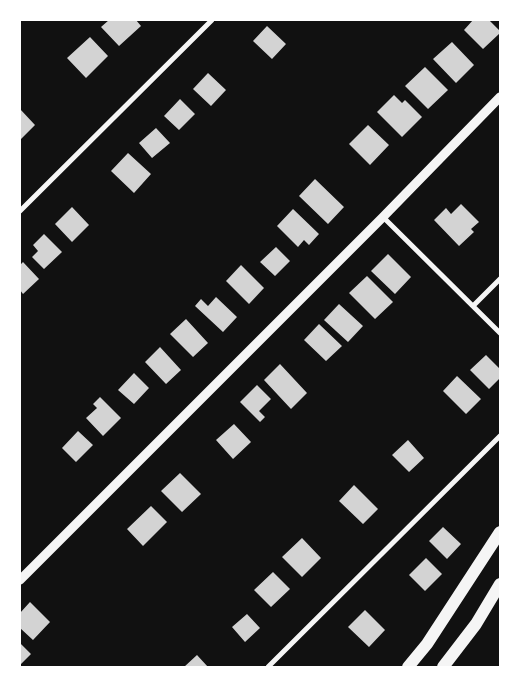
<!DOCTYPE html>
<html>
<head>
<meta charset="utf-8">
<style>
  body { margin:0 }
  #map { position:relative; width:520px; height:687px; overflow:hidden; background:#111; font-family:Overpass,sans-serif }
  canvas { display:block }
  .frame { position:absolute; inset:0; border:21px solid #fff; pointer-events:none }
</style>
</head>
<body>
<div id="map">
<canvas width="520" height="687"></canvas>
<div class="frame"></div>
</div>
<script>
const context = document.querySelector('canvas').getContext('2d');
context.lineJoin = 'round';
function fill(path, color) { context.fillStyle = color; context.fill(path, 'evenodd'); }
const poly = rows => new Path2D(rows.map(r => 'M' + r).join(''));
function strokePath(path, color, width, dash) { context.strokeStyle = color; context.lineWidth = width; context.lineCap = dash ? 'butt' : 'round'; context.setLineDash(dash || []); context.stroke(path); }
const building = poly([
  [109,20,136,20,141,26,119,46,101,27],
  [473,20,489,20,500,31,500,33,483,49,464,30],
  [267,26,286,44,272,59,253,41],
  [90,37,108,56,86,78,67,58],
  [452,42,474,65,456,83,433,59],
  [425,67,448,90,428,109,405,86],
  [208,73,226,90,211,106,193,89],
  [394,95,402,103,405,100,422,117,402,137,377,112],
  [180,99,195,114,179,130,164,116],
  [20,109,35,125,20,140],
  [368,125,389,145,370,165,349,144],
  [156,128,170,143,152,158,139,143],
  [128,153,151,174,134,193,111,171],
  [315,179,344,207,328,224,299,196],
  [461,204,479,222,471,229,474,232,459,246,434,220,446,208,451,214],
  [72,207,89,225,72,242,55,224],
  [293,209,319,234,309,245,304,240,298,247,277,226],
  [44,234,62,252,44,269,32,257,38,251,33,245],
  [276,247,290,261,275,276,260,262],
  [388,254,411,277,395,294,371,271],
  [23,262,39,279,23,294,20,290,20,265],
  [241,265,264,288,249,304,226,281],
  [367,276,393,302,375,319,349,293],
  [216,297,237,317,223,332,195,306,201,299,208,306],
  [339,304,363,326,348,342,324,320],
  [186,319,208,343,193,357,170,334],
  [319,324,342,346,326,361,304,340],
  [160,347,181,370,166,384,145,362],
  [486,355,500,369,500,378,489,389,470,370],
  [280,364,307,393,291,409,264,380],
  [134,373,149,388,134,404,118,390],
  [457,376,481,399,466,414,443,391],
  [257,385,271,399,259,411,265,417,260,422,240,402],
  [100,397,121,418,103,436,86,418,97,408,93,404],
  [234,424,251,442,233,459,216,440],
  [78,431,93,445,76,462,62,448],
  [408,440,424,458,409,472,392,455],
  [180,473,201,494,182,512,161,491],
  [354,485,378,509,363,524,339,501],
  [151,506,167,522,143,546,127,529],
  [443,527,461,544,447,559,429,541],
  [302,538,321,558,302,577,282,557],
  [426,558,442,574,425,591,409,575],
  [273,572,290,589,271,607,254,590],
  [30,602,50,622,33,640,20,628,20,613],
  [365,610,385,630,369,647,348,627],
  [247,614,260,628,245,642,232,627],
  [20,643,31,654,20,665],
  [197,655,208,667,184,667]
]);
const minor = poly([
  [20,211,212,20],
  [383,217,500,333],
  [474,305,500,279],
  [268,667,500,436]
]);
const tertiary = poly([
  [20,580,383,217,500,97]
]);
const primary = poly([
  [408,667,427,644,500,532],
  [443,667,476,624,500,584]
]);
fill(building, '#d3d3d3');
strokePath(minor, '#f5f5f5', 5);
strokePath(tertiary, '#f5f5f5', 9);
strokePath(primary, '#f5f5f5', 12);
</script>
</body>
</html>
